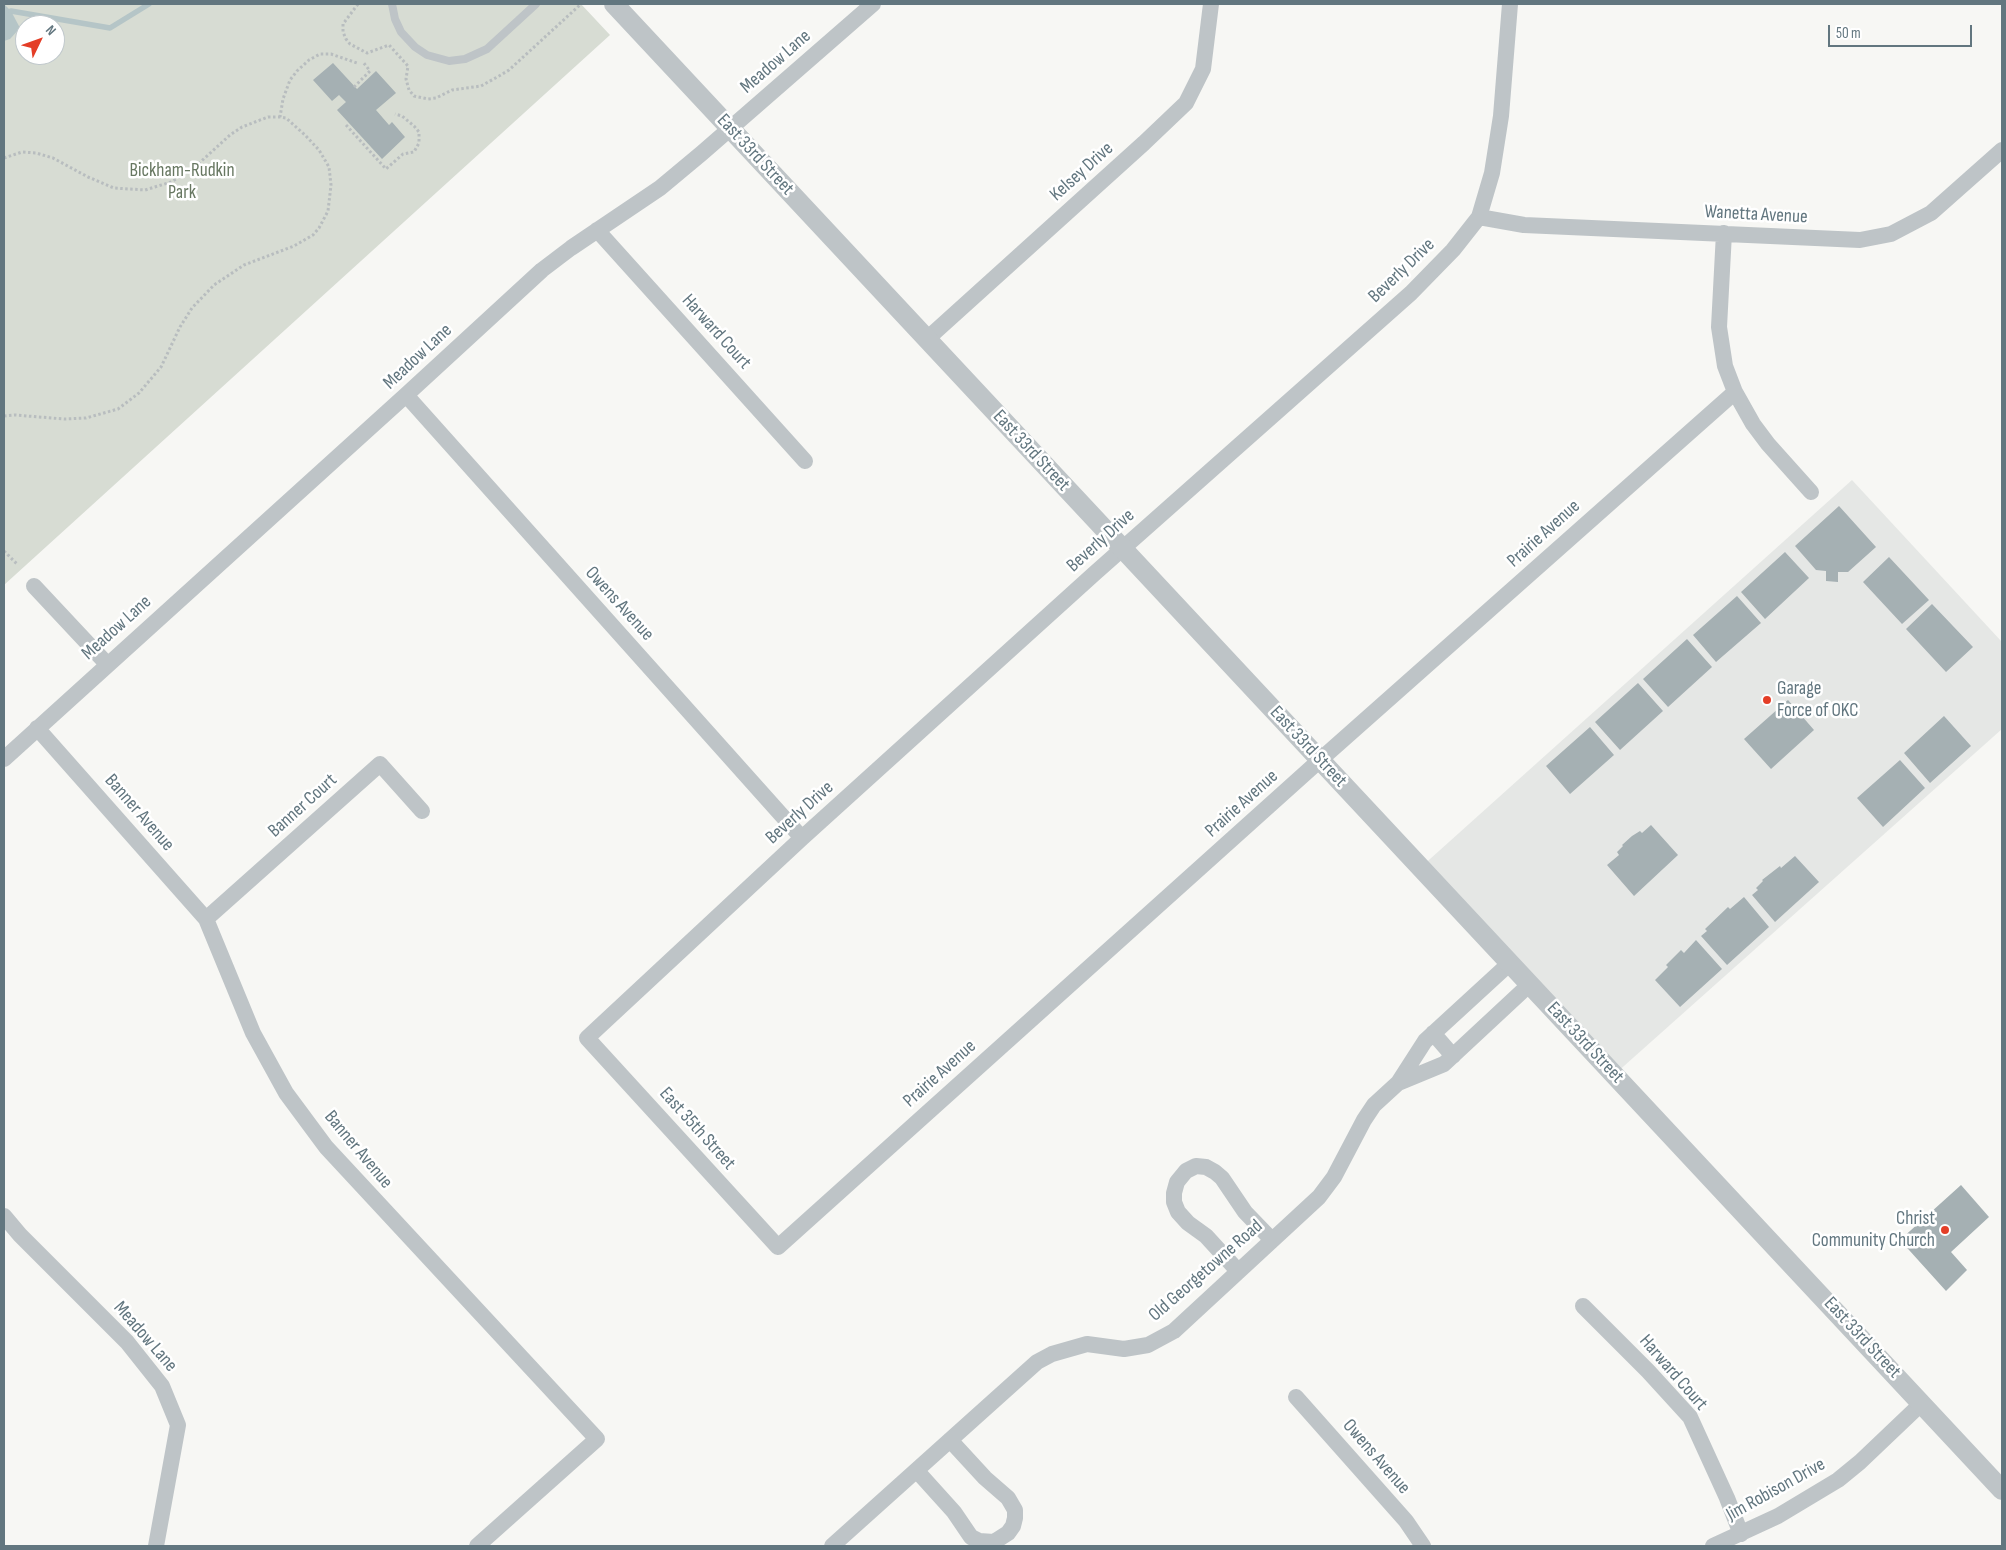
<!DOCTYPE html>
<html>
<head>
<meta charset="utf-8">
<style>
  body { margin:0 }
  #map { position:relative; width:2006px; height:1550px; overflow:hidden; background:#f7f7f4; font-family:"Sofia Sans Condensed",sans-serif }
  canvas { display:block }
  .frame { position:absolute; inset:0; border:5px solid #62767f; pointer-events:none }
  .north { position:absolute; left:15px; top:15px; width:50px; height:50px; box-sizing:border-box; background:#fff; border:1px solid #c0c8cc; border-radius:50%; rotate:48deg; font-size:14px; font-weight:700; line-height:20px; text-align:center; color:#62767f }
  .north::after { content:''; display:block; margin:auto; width:18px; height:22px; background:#e43e27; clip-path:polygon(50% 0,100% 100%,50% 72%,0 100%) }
  .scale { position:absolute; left:1828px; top:25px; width:144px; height:22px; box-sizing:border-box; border:2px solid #62767f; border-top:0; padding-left:6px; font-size:15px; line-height:18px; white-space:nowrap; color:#62767f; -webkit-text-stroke:4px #fff; paint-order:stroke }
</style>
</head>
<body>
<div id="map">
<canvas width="2006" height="1550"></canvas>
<div class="frame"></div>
<div class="north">N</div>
<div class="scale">50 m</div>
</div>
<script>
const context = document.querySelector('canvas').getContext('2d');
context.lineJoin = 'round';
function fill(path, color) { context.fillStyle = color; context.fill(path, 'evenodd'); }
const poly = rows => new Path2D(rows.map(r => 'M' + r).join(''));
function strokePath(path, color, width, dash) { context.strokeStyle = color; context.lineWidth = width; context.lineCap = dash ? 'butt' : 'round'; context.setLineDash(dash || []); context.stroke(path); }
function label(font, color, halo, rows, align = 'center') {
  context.font = font + ' "Sofia Sans Condensed",sans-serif'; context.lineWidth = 5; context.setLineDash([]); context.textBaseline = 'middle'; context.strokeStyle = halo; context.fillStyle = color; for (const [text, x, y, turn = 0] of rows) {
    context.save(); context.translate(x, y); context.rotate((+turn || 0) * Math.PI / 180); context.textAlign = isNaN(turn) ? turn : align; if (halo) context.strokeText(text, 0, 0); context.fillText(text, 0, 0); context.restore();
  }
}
const built = poly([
  [1852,480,2002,642,2002,729,1615,1074,1420,868]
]);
const green = poly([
  [4,4,581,4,610,35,4,585],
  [25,25,55,25,55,55,25,55]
]);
const water = poly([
  [4,4,11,11,20,28,10,39,4,41]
]);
const stream = poly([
  [11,11,110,28,149,4]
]);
const building = poly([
  [333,63,357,89,376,71,396,93,376,110,389,125,392,122,405,137,382,159,337,110,346,102,339,95,332,101,313,80],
  [1839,506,1876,547,1848,572,1838,572,1838,582,1826,581,1826,571,1816,570,1795,546],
  [1785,552,1809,578,1765,619,1741,592],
  [1889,557,1929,600,1902,624,1863,582],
  [1737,596,1761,623,1716,662,1693,635],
  [1932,604,1973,647,1946,672,1906,629],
  [1687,639,1712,667,1668,707,1643,679],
  [1638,683,1663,711,1620,750,1595,722],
  [1788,700,1814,730,1771,769,1744,739],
  [1944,716,1971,746,1930,783,1904,753],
  [1590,727,1614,755,1570,794,1546,766],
  [1900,760,1925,788,1883,827,1857,798],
  [1651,825,1678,855,1634,896,1607,865,1619,855,1617,852,1623,846,1622,845,1632,836,1640,831,1642,833],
  [1795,856,1819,882,1775,922,1752,895,1758,890,1756,888,1763,881,1762,880,1780,866,1781,868],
  [1744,897,1769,927,1727,965,1701,936,1707,931,1705,929,1728,907,1730,909],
  [1696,940,1722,969,1680,1007,1655,980,1668,967,1666,965,1681,950,1684,953],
  [1961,1185,1989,1217,1951,1252,1967,1270,1946,1291,1900,1240]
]);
const path = poly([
  [358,4,343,24,343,32,346,39,350,44,367,53,389,45,408,66,406,79,409,90,414,96,428,99,436,98,452,90,481,86,499,76,509,70,581,4],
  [354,87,370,71,363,62],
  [346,125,386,169,403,154,414,152,419,143,419,132,414,126,402,116,395,114],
  [4,158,22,152,36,153,53,158,88,177,114,188,145,190,171,182,179,177,196,166,230,135,242,127,268,117,280,117],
  [4,416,15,415,64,419,86,418,118,409,139,393,161,367,180,327,192,308,214,285,244,265,294,246,313,235,319,228,328,211,331,185,329,167,319,150,305,135,286,118,280,117,283,99,290,80,297,71,309,60,320,54,331,54,357,63],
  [4,551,18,565]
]);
const service = poly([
  [392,4,395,19,401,32,415,47,427,55,449,61,465,59,487,49,536,4]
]);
const minor = poly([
  [1510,4,1501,116,1492,173,1479,217,1453,250,1411,293,1095,573,802,838,587,1038,778,1247,1320,760,1735,392],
  [1479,217,1524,225,1860,240,1891,234,1931,213,2002,150],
  [597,230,805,461],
  [1724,233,1719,327,1725,366,1735,392,1753,424,1768,444,1811,492],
  [927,339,1144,143,1186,103,1203,69,1211,4],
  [406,395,802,838],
  [34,586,107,664],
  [37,728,206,919,253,1033,286,1093,326,1147,597,1439,477,1546],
  [4,759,406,395,542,270,571,248,660,188,702,153,873,4],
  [206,919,380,764,422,811],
  [1433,1033,1453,1056],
  [1398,1083,1444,1064,1530,984],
  [4,1216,20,1235,127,1342,162,1386,178,1425,156,1546],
  [1238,1271,1206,1236,1188,1223,1178,1212,1174,1202,1174,1193,1177,1182,1186,1171,1196,1166,1206,1167,1215,1172,1222,1178,1245,1212,1272,1240],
  [1583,1306,1648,1371,1690,1417,1727,1498,1741,1534],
  [1296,1397,1406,1521,1423,1546],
  [917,1471,954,1512,971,1537,979,1541,994,1542,1008,1533,1013,1526,1015,1518,1015,1510,1008,1498,985,1478,950,1440],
  [832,1546,1037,1362,1052,1354,1087,1344,1124,1349,1148,1345,1174,1331,1319,1197,1334,1177,1364,1120,1374,1105,1398,1083,1425,1041,1510,963],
  [1713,1546,1778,1516,1838,1480,1860,1462,1922,1403]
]);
const tertiary = poly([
  [614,4,2002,1490]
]);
const markers = [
  [1767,700,5,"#e43e27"],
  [1945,1230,5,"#e43e27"]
];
const streetNames = [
  ["Meadow Lane",776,62,-41],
  ["East 33rd Street",755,155,47],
  ["Kelsey Drive",1082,172,-42],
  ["Wanetta Avenue",1756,215,3],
  ["Beverly Drive",1402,271,-44],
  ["Harward Court",716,332,48],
  ["Meadow Lane",418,357,-43],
  ["East 33rd Street",1031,451,47],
  ["Prairie Avenue",1544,534,-42],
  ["Beverly Drive",1101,541,-42],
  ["Owens Avenue",619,604,48],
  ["Meadow Lane",117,628,-42],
  ["East 33rd Street",1308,747,47],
  ["Prairie Avenue",1242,804,-42],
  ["Banner Court",303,806,-42],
  ["Banner Avenue",139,813,49],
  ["Beverly Drive",800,813,-42],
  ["East 33rd Street",1585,1043,47],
  ["Prairie Avenue",940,1074,-42],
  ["East 35th Street",697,1129,48],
  ["Banner Avenue",358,1150,50],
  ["Old Georgetowne Road",1206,1271,-41],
  ["Meadow Lane",145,1337,49],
  ["East 33rd Street",1862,1338,47],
  ["Harward Court",1673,1373,49],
  ["Owens Avenue",1376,1457,49],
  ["Jim Robison Drive",1776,1490,-29]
];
const parkNames = [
  ["Bickham-Rudkin",182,171],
  ["Park",182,193]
];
const poiNames = [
  ["Garage",1777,689],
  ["Force of OKC",1777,711],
  ["Christ",1935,1219,"right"],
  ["Community Church",1935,1241,"right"]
];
fill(built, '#e5e7e5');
fill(green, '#d7dcd3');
fill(water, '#b5c5c7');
strokePath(stream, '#b5c5c7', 5.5);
fill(building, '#a5b0b3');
strokePath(path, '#b8bdbf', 3, [2.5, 2.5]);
strokePath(service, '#bec4c7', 8);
strokePath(minor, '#bec4c7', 16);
strokePath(tertiary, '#bec4c7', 20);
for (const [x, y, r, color] of markers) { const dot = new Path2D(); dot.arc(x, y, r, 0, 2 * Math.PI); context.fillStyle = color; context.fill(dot); strokePath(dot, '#fff', 2); }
label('19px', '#62767f', '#fff', streetNames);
label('19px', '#677761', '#fff', parkNames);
label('19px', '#62767f', '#fff', poiNames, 'left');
</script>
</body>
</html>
